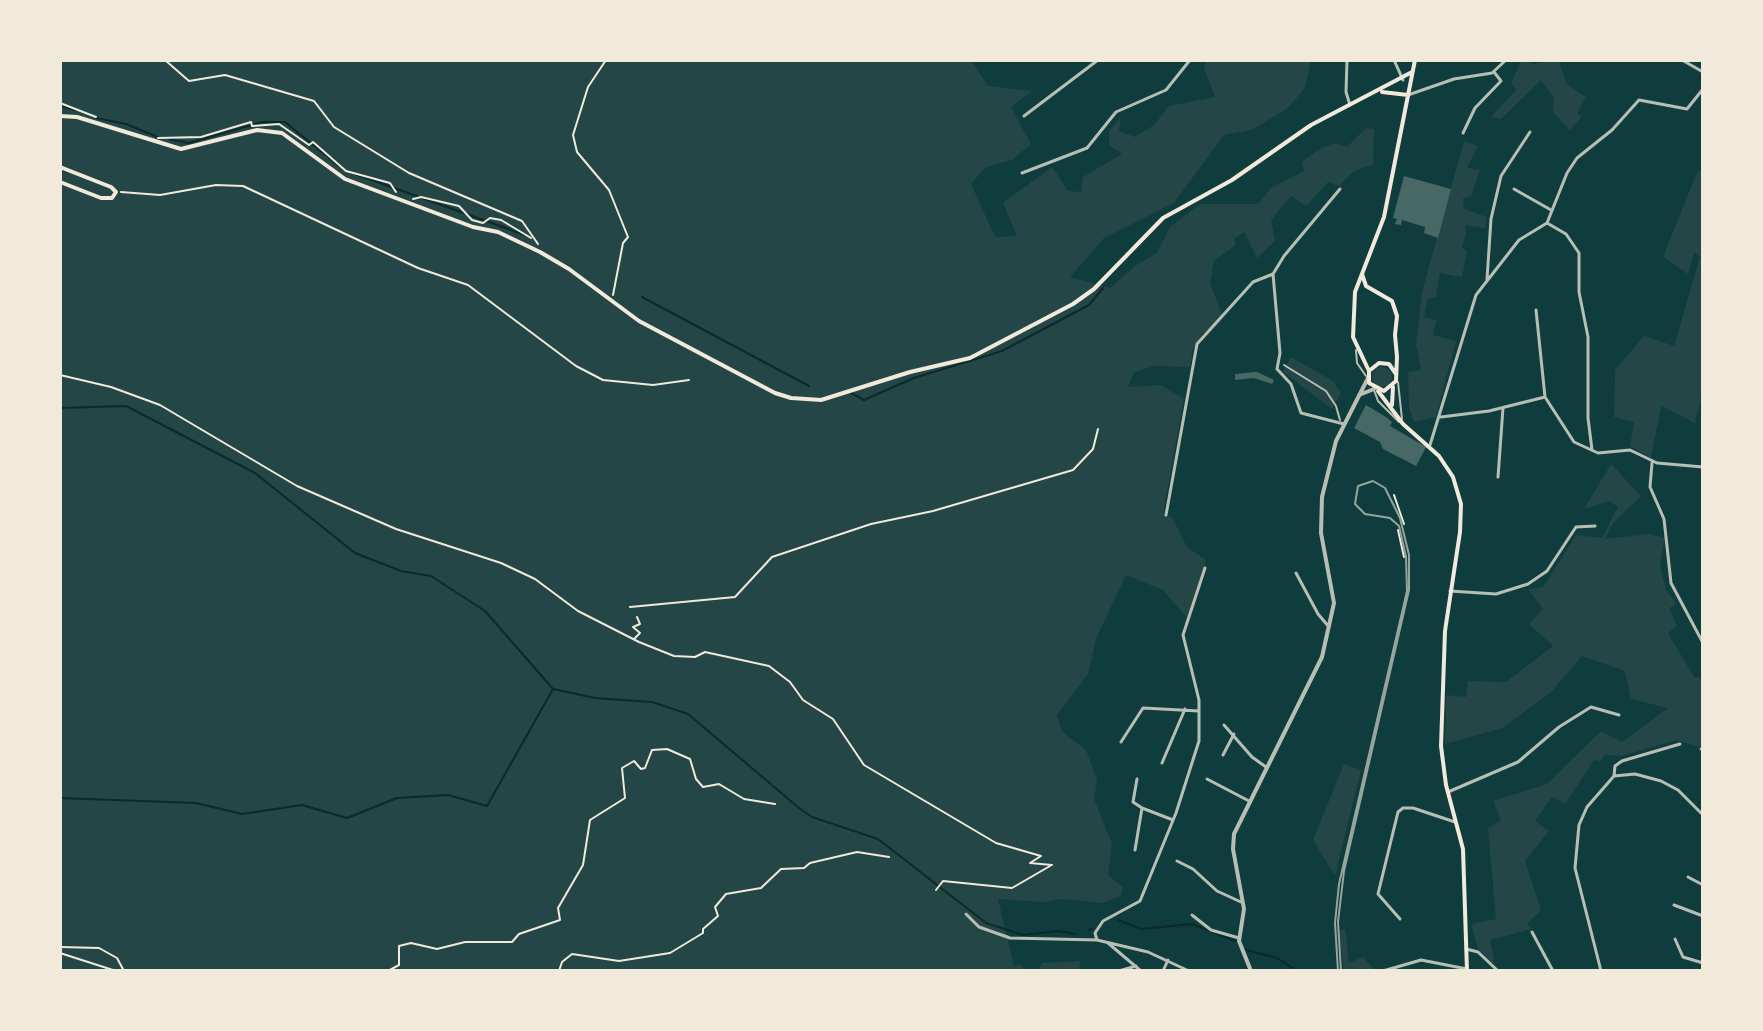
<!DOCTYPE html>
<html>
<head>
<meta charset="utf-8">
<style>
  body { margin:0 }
  #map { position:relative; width:1763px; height:1031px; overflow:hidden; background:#0f3d3e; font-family:Raleway,sans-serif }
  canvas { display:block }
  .frame { position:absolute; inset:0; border:62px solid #f1e9da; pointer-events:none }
</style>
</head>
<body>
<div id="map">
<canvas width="1763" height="1031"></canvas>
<div class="frame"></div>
</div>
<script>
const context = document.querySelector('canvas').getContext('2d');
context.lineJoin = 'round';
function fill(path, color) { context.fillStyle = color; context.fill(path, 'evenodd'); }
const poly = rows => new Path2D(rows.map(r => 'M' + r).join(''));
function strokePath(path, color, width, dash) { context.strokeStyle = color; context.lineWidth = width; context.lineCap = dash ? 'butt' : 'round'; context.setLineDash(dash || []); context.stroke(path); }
const green = poly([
  [60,60,971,60,988,86,1032,91,1011,107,1031,144,1012,160,986,167,971,184,995,237,1017,236,1003,203,1052,167,1068,191,1081,192,1083,177,1122,154,1109,145,1109,132,1121,116,1119,131,1135,137,1154,125,1169,106,1215,97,1204,68,1206,60,1311,60,1305,88,1288,108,1252,130,1224,135,1174,203,1104,238,1070,277,1110,288,1135,266,1157,253,1170,227,1200,204,1258,204,1271,188,1304,171,1302,162,1318,150,1334,143,1347,147,1366,128,1374,129,1373,164,1353,172,1339,186,1328,182,1306,206,1291,196,1271,220,1275,241,1257,258,1244,232,1234,239,1236,245,1214,261,1210,283,1223,317,1203,333,1193,349,1190,367,1154,366,1134,372,1128,387,1161,385,1184,399,1163,514,1172,517,1187,547,1206,560,1188,619,1163,590,1126,575,1096,639,1088,674,1057,715,1062,732,1086,750,1097,780,1094,799,1112,844,1108,875,1123,887,1121,896,1102,903,1062,899,1044,902,998,899,1014,967,1019,964,1028,971,60,971],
  [1522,60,1533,64,1558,60,1567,84,1586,97,1577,114,1582,116,1570,130,1553,112,1554,98,1541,80,1501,119,1491,117,1516,90,1511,83],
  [1464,141,1478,146,1467,168,1480,170,1471,197,1463,198,1464,209,1487,217,1485,228,1465,225,1466,234,1462,247,1467,251,1462,277,1440,273,1436,297,1428,299,1424,317,1436,320,1433,335,1456,341,1436,417,1414,422,1409,407,1408,372,1421,370,1416,345,1422,292],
  [1698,170,1703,172,1703,388,1695,423,1661,406,1651,458,1630,446,1634,422,1614,417,1615,370,1644,336,1674,346,1700,257,1694,252,1688,274,1663,257],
  [1291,357,1333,381,1341,393,1332,409,1283,372],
  '1372 377a10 10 0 1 1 20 0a10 10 0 1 1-20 0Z',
  [1611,464,1641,496,1613,523,1605,539,1649,534,1665,538,1660,565,1666,590,1677,604,1669,608,1677,626,1668,633,1694,677,1703,678,1703,748,1677,740,1622,756,1605,755,1601,761,1594,760,1565,804,1552,797,1535,821,1549,831,1525,861,1541,910,1527,924,1532,929,1490,940,1495,966,1478,948,1471,924,1496,919,1488,828,1501,820,1493,801,1547,784,1601,731,1622,742,1668,708,1631,699,1625,671,1582,656,1550,693,1502,728,1445,744,1446,695,1466,697,1468,681,1506,682,1553,646,1529,624,1543,609,1528,589,1543,587,1576,535,1602,538,1618,507,1609,501,1584,509],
  [1344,764,1361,770,1335,876,1313,840],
  [1345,929,1349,963,1363,957,1375,970,1344,971,1339,930],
  [1080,961,1079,971,1037,971,1042,963]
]);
const stream = poly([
  [61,106,75,110],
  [96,118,126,124,158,137],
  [169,139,189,143,262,122,285,122,339,166],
  [355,174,525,235],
  [642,297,809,386],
  [851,393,864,400,914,378,1002,351,1089,305,1103,288],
  [60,408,126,406,255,473,355,553,401,571,431,576,485,611,553,689,595,698,652,702,688,714,799,808,812,817,878,839,986,923,1023,935,1058,931,1076,934],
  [60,798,196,803,242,814,302,805,347,818,397,798,448,795,487,806,553,689],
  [1118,920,1141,929,1192,924,1235,941],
  [1089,930,1092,929],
  [1246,950,1277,958,1297,971]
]);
const building = poly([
  [1404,176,1451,189,1438,238,1424,233,1425,227,1402,220,1401,225,1395,224,1397,219,1393,218],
  [1257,372,1274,380,1272,384,1254,378,1235,380,1235,374],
  [1366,405,1386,417,1392,422,1390,426,1426,447,1416,466,1383,449,1380,442,1354,428]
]);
const path = poly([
  [165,60,189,81,225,75,314,101,334,127,409,173,522,221,538,244],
  [606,60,588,87,573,135,577,152,609,190,628,237,623,243,613,295],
  [60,103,96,117],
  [158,138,201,137,251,122,252,126,279,124,309,145,313,142,346,171,390,183,396,192],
  [121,192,160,195,216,185,243,186,418,268,468,285,576,366,603,380,653,385,689,380],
  [413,199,421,197,459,206,472,220,483,223,490,218,501,220,531,238],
  [60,375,111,387,160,405,297,486,396,529,501,563,535,579,578,611,639,642,674,656,695,657,705,652,769,666,790,682,803,700,833,719,864,765,996,843,1041,856,1030,863,1052,865],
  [1394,495,1404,524],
  [1398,530,1404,557],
  [630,607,735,597,772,557,871,524,933,511,1073,470,1093,449,1098,429],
  [635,638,640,633,633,627,640,624,637,617],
  [936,890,943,881,1012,888,1050,866],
  [60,947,99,948,117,958,124,971],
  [60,953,116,971],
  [388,971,399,965,399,946,411,943,437,949,465,942,512,942,519,934,560,920,558,908,583,865,590,820,625,798,622,768,634,761,641,769,645,768,652,750,667,749,690,759,696,779,703,787,719,784,744,799,775,804],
  [559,971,562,962,572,954,619,961,670,953,703,933,703,929,718,916,715,907,726,894,761,888,781,869,804,868,810,863,857,852,889,857]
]);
const service = poly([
  [1356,350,1357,363,1366,376],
  [1398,382,1402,419],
  [1374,390,1378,401,1399,422]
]);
const pedestrian = poly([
  [1284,365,1326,391,1336,406,1340,420]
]);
const minor = poly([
  [1347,60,1346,92,1350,105],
  [1394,60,1403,80],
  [1682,60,1703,72],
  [1408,95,1454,79,1492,73,1506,60],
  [1024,116,1098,60],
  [1463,133,1475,108,1501,81,1494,72],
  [1022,173,1087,148,1116,112,1166,90,1190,60],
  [1514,189,1551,210],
  [1547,223,1567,173,1577,158,1612,130,1639,100,1687,109,1703,89],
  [1273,274,1280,353,1277,369,1291,384,1301,413,1344,424],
  [1273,274,1284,256,1340,189],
  [1487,279,1491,219,1501,176,1530,132],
  [1536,310,1545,397,1574,442,1598,453,1630,450,1657,463,1703,467],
  [1441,417,1489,411,1545,397],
  [1430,445,1476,295,1519,240,1547,223,1566,234,1579,253,1579,292,1588,337,1588,418,1592,450],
  [1652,463,1650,487,1664,519,1671,583,1703,643],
  [1498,477,1503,408],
  [1166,515,1197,344,1253,282,1273,274],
  [1296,573,1318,614,1329,627],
  [1450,591,1496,594,1528,584,1547,571,1576,527,1595,526],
  [1224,725,1252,757,1266,767],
  [1121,742,1143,708,1199,711],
  [1701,749,1703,749],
  [1223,755,1234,734],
  [1162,763,1185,709],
  [1614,776,1635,774,1661,781,1678,790,1703,815],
  [1137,779,1133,802,1142,808],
  [1207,779,1249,801],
  [1448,792,1518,762,1559,727,1591,707,1619,715],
  [1135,850,1142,808,1173,820],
  [1177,861,1193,869,1217,891,1241,902],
  [1688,877,1703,885],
  [1674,905,1703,916],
  [966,914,979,927,1010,938,1097,940,1148,952,1189,971],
  [1192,915,1211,930,1239,938],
  [1400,919,1378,894,1398,812,1403,808,1413,808,1455,822],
  [1532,932,1553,971],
  [1675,939,1683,957,1703,963],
  [1097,940,1095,933,1103,921,1140,901,1176,813,1199,741,1199,700,1183,635,1205,568],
  [1108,943,1141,971],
  [1466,949,1478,952,1498,971],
  [1119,971,1136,966],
  [1163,971,1168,960],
  [1383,971,1421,960,1467,969],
  [1601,971,1575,868,1579,825,1587,807,1614,776,1615,766,1622,761,1680,744]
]);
const tertiary = poly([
  [1359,395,1374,389],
  [1251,971,1239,941,1244,909,1233,849,1234,834,1322,657,1334,603,1321,533,1322,497,1336,441,1368,378]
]);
const secondary = poly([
  [1382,92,1408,95],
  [60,116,77,117,181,149,257,130,282,133,345,179,473,227,498,232,540,252,569,269,639,321,775,393,791,398,821,400,910,372,970,358,1073,304,1094,289,1163,218,1232,180,1311,125,1412,72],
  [60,167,111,187,116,192,112,198,101,198,60,182],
  [1362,274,1366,286,1392,301,1397,316,1395,335,1397,357,1396,381,1384,391,1369,383,1369,371,1379,363,1389,364,1396,374],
  [1369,371,1353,337,1355,292,1384,217,1415,60],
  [1378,391,1403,424,1439,456,1453,477,1461,504,1460,532,1445,631,1441,746,1446,785,1463,849,1467,971],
  [1392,405,1393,387]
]);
const tram = poly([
  [1338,971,1335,923,1339,884,1407,591,1406,557,1399,526,1390,518,1365,514,1355,504,1358,486,1373,481,1385,488,1400,518,1409,555,1409,590,1344,871,1338,922,1341,971]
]);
fill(green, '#244646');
strokePath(stream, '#0a2a2b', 2);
fill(building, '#486865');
strokePath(path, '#f1e9da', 2);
strokePath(service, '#b8beb3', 2);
strokePath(pedestrian, '#b8beb3', 2);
strokePath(minor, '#b8beb3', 3);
strokePath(tertiary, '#b8beb3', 4);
strokePath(secondary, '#f1e9da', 4);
strokePath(tram, '#97a49c', 2);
</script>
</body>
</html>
